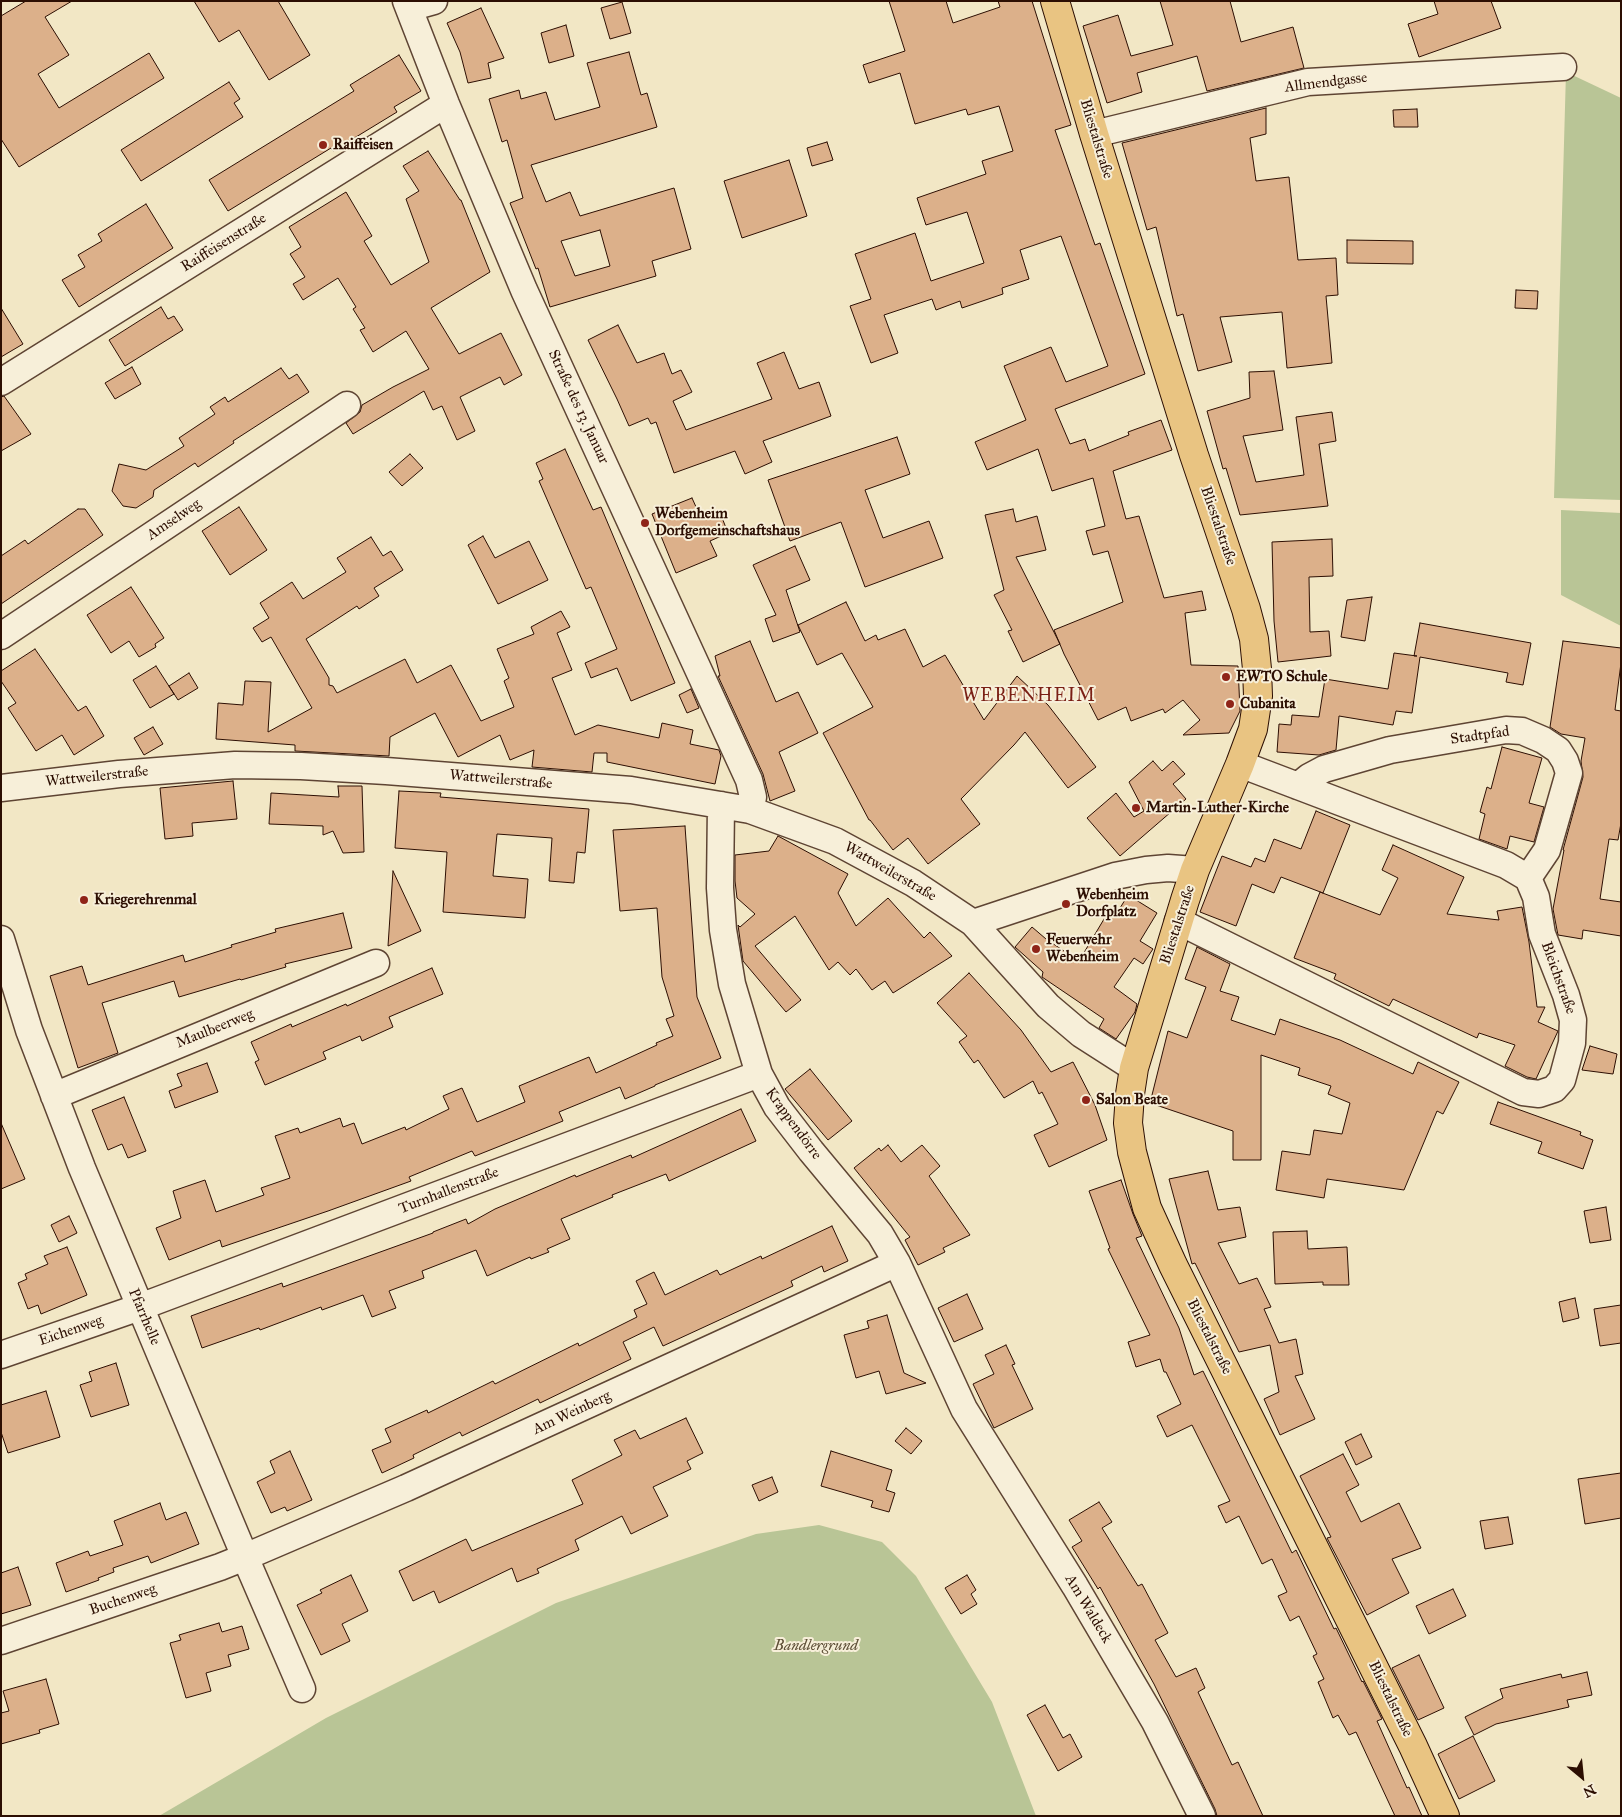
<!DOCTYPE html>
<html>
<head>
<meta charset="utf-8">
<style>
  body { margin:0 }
  #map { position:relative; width:1622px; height:1817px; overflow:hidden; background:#f2e7c5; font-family:"IM FELL Great Primer",serif }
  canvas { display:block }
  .frame { position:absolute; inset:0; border:2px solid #2c0e02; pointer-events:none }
  .north { position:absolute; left:1557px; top:1752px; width:50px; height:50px; -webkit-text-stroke:4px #f7efd9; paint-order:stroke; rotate:152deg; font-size:14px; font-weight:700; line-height:20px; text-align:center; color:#2c0e02 }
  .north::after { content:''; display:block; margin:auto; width:18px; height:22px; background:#2c0e02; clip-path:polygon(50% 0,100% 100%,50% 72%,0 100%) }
</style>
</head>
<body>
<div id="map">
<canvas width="1622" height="1817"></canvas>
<div class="frame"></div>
<div class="north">N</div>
</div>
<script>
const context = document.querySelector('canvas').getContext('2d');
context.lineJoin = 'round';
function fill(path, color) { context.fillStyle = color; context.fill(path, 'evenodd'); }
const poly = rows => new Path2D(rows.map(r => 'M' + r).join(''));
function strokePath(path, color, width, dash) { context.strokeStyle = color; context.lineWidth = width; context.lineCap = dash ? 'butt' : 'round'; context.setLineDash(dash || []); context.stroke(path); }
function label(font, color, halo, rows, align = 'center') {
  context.font = font + ' "IM FELL Great Primer",serif'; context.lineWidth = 4; context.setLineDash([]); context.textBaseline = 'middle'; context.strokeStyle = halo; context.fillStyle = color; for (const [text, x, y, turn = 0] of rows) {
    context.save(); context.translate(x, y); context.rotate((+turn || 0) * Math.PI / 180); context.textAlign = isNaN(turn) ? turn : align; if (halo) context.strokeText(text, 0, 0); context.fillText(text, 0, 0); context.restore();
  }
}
const green = poly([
  [1566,72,1621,98,1621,500,1554,498],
  [1561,510,1621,513,1621,626,1561,595],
  [819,1525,882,1542,916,1576,992,1702,1036,1816,159,1816,326,1718,556,1603,756,1534]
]);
const building = poly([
  [26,1,72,1,45,17,69,55,38,74,59,108,149,53,164,78,19,167,1,139,1,16,26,1],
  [194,1,278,1,310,55,269,80,239,30,219,42,194,1],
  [889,1,946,1,953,23,1000,7,998,1,1032,1,1071,125,1055,130,1095,245,1100,243,1145,374,1055,409,1070,444,1085,439,1089,451,1129,435,1128,432,1161,420,1172,450,1113,471,1126,519,1139,516,1164,598,1202,591,1206,610,1185,613,1191,665,1238,666,1240,711,1229,733,1183,735,1200,720,1183,700,1165,713,1163,709,1131,721,1126,707,1098,720,1064,654,1054,630,1123,602,1108,551,1093,555,1086,531,1105,526,1093,478,1052,491,1038,449,987,470,975,442,1026,420,1004,366,1051,347,1066,382,1108,366,1061,236,1020,250,1029,279,1002,288,1003,294,962,308,960,301,936,310,932,299,884,315,898,353,871,363,850,306,871,299,855,254,915,233,931,281,984,263,967,212,926,225,917,198,986,174,982,161,1013,151,999,106,968,115,966,109,915,124,900,73,869,83,863,65,905,51,889,1],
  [1160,1,1230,1,1241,42,1293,27,1304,68,1207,91,1197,56,1137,73,1142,92,1107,103,1083,26,1118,15,1131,56,1173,45,1160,1],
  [1434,1,1491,1,1501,28,1419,57,1408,24,1438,14,1434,1],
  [622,2,631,33,610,39,601,8,622,2],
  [481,8,504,58,488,63,491,78,468,83,460,52,447,23,481,8],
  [566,25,574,56,549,63,541,33,566,25],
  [629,52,641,95,647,93,657,127,531,165,546,202,570,192,580,216,674,188,691,249,652,261,656,276,550,307,538,268,536,269,510,203,523,198,507,140,502,142,489,99,519,90,521,99,546,92,555,120,600,107,587,63,629,52],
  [600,230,610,266,575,276,561,241,600,230],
  [399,55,421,91,394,107,397,112,333,151,331,148,228,211,209,180,354,91,350,85,399,55],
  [229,82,240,99,234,103,243,117,141,181,121,150,229,82],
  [1266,108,1266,134,1250,138,1256,181,1289,177,1298,260,1336,258,1338,295,1326,296,1332,363,1287,368,1282,312,1220,317,1232,362,1198,371,1183,314,1177,316,1156,227,1147,230,1122,143,1266,108],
  [1417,109,1418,127,1394,127,1393,110,1417,109],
  [827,142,833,160,812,166,807,148,827,142],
  [428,151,460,200,461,200,490,272,431,308,459,354,501,333,522,375,504,385,500,377,460,397,475,431,457,440,442,406,433,410,424,391,353,434,346,423,360,412,362,405,393,387,429,369,406,331,373,352,360,330,365,328,353,309,356,307,338,278,303,300,293,284,305,277,290,254,301,247,289,227,346,192,372,236,364,241,391,285,429,262,406,199,419,191,403,166,428,151],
  [789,160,807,216,742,238,724,181,789,160],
  [146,204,173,248,79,307,62,280,85,267,78,255,102,241,98,234,146,204],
  [1347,240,1413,241,1413,264,1347,263,1347,240],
  [1516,290,1538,291,1537,309,1515,308,1516,290],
  [161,307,168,319,174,316,183,330,125,366,109,340,161,307],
  [1,308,23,344,1,357,1,308],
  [618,325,637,363,664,353,672,374,681,370,692,392,673,401,686,430,772,399,757,363,784,352,799,389,819,382,831,416,763,441,772,462,745,474,735,451,674,473,656,422,651,424,648,418,629,426,617,399,588,340,618,325],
  [132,367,141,384,115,399,105,383,132,367],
  [281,368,289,379,297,374,309,392,233,441,234,443,198,467,195,463,154,490,153,497,136,508,123,506,112,491,119,464,146,470,184,446,179,438,215,414,210,407,225,397,228,402,281,368],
  [1274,371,1283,430,1243,436,1256,482,1304,475,1296,417,1332,412,1336,441,1319,444,1328,506,1240,515,1226,468,1223,469,1207,411,1250,398,1249,372,1274,371],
  [4,396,31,434,1,451,1,397,4,396],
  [897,437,910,474,865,490,883,538,929,521,943,558,865,587,841,522,790,541,768,480,897,437],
  [565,449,593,510,601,507,675,683,631,701,617,668,591,678,585,663,617,649,591,587,586,589,539,481,543,479,536,463,565,449],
  [410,454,423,468,402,486,389,472,410,454],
  [692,498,701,518,719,510,728,533,710,541,717,556,676,573,652,514,692,498],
  [239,507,267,550,230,575,202,531,239,507],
  [78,509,85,509,103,535,1,604,1,556,25,540,28,544,78,509],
  [1013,509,1016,522,1037,516,1046,550,1016,557,1060,644,1023,662,1008,631,1012,630,994,595,1004,590,985,515,1013,509],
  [483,536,495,558,529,541,548,580,498,604,468,545,483,536],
  [371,537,383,556,391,551,403,570,374,588,379,596,359,609,357,606,306,639,329,678,329,685,333,686,337,693,405,659,417,683,451,665,481,721,514,707,504,681,509,678,497,649,534,634,531,627,561,611,570,627,557,633,572,670,552,678,575,735,598,725,659,738,662,723,693,730,690,744,719,750,721,756,715,784,607,762,607,753,594,753,592,772,532,767,534,750,510,760,500,735,458,757,435,713,390,737,389,756,295,751,295,745,216,739,218,703,243,705,245,681,271,682,268,732,312,708,271,637,262,642,253,628,269,618,260,603,292,582,303,599,346,572,337,558,371,537],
  [1332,539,1333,576,1309,577,1310,632,1329,631,1331,656,1278,662,1274,621,1272,542,1332,539],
  [795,546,810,580,786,590,800,632,773,642,765,619,776,615,753,565,795,546],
  [131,587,164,638,155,644,156,647,139,657,129,641,111,653,87,615,131,587],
  [1372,597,1365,641,1341,637,1347,600,1372,597],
  [846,602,865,641,876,635,878,640,905,629,923,667,945,655,984,720,1017,676,1048,705,1096,767,1068,788,1025,732,1014,745,961,799,980,824,928,864,908,838,893,850,870,820,869,820,823,733,873,707,842,653,817,665,798,625,846,602],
  [1420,623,1531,643,1523,685,1506,682,1508,673,1420,657,1412,713,1396,711,1393,725,1339,716,1336,750,1319,755,1277,752,1279,724,1291,725,1292,715,1319,717,1325,679,1388,689,1394,653,1417,656,1414,656,1420,623],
  [750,641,776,702,798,692,818,733,779,752,795,791,770,801,763,774,718,676,720,676,715,656,750,641],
  [1563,641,1621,648,1621,663,1615,710,1621,711,1621,823,1618,840,1609,839,1600,899,1621,902,1621,936,1583,930,1582,939,1558,935,1557,930,1553,909,1564,850,1563,850,1583,777,1581,761,1585,738,1561,734,1550,727,1563,641],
  [35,649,78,711,86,706,104,736,74,755,62,735,36,751,8,708,16,703,1,681,1,671,35,649],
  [156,666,174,694,150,708,133,680,156,666],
  [189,673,198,688,178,700,169,686,189,673],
  [691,689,699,708,687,713,679,695,691,689],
  [153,727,163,744,144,755,134,738,153,727],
  [1502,747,1542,758,1529,803,1544,807,1534,842,1510,836,1507,849,1479,839,1485,814,1480,812,1487,787,1491,789,1502,747],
  [1153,761,1162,771,1173,761,1185,774,1173,784,1186,799,1120,856,1087,818,1116,793,1134,817,1144,811,1129,782,1153,761],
  [233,781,237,819,192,823,193,836,165,839,160,788,233,781],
  [338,786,362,786,364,852,343,853,333,831,323,835,323,826,269,824,271,793,339,797,338,786],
  [399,791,441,793,440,797,589,809,585,853,577,852,574,883,549,881,552,838,497,834,493,876,528,879,525,918,443,912,447,852,395,848,399,791],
  [1316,811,1350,825,1323,893,1281,877,1274,893,1252,884,1236,926,1200,912,1222,856,1251,867,1255,858,1265,862,1274,839,1301,849,1316,811],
  [685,826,697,997,721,1058,655,1085,655,1086,625,1099,620,1087,559,1112,563,1121,475,1156,472,1151,409,1177,411,1181,328,1211,222,1247,220,1240,169,1260,156,1228,181,1218,173,1191,205,1180,216,1212,264,1195,261,1188,290,1178,275,1136,298,1128,300,1133,340,1118,343,1127,354,1123,362,1144,405,1127,406,1130,449,1109,443,1096,462,1088,477,1122,525,1102,519,1086,589,1057,596,1073,657,1045,656,1043,673,1036,666,1019,674,1016,662,977,657,908,620,911,613,830,685,826],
  [778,836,848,874,838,893,856,926,888,898,924,938,930,932,952,956,893,993,885,981,872,990,856,969,850,975,838,962,829,970,795,916,755,946,801,1000,786,1012,743,961,738,925,740,927,755,914,737,898,735,881,735,855,769,851,778,836],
  [1393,845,1464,877,1447,914,1499,920,1497,911,1522,907,1529,942,1537,1007,1545,1007,1538,1022,1558,1031,1536,1079,1527,1077,1505,1066,1515,1045,1479,1033,1477,1038,1393,999,1389,1006,1334,979,1336,974,1294,958,1320,892,1380,915,1398,878,1382,870,1393,845],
  [393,871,421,931,388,946,393,871],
  [1128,895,1157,913,1140,941,1153,949,1143,964,1134,958,1114,987,1137,1004,1135,1012,1116,1039,1099,1028,1104,1019,1042,977,1043,972,1015,947,1032,927,1046,939,1079,961,1110,909,1117,913,1128,895],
  [343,913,352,948,285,964,286,967,241,980,240,979,179,997,174,981,102,1003,118,1053,78,1068,50,976,82,966,88,985,183,955,185,962,232,947,231,945,276,932,275,929,343,913],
  [1197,947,1230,964,1220,991,1239,997,1231,1020,1275,1035,1280,1019,1340,1040,1413,1074,1418,1062,1459,1082,1443,1114,1437,1111,1404,1190,1327,1179,1324,1198,1276,1190,1282,1151,1310,1155,1314,1130,1342,1134,1350,1103,1328,1094,1331,1086,1298,1075,1300,1068,1261,1055,1261,1160,1233,1160,1233,1131,1150,1103,1168,1031,1187,1038,1206,987,1185,979,1197,947],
  [432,968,443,994,389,1017,393,1027,362,1041,360,1036,323,1052,326,1059,265,1085,255,1062,259,1060,251,1042,291,1024,292,1027,346,1004,347,1006,432,968],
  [969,973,1021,1030,1051,1072,1073,1062,1095,1105,1107,1140,1049,1167,1034,1135,1058,1124,1042,1092,1039,1094,1033,1081,1004,1098,978,1060,974,1063,959,1042,967,1036,937,1003,969,973],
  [1590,1046,1617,1054,1613,1074,1582,1070,1590,1046],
  [207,1063,218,1092,175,1108,169,1091,182,1086,177,1074,207,1063],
  [810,1069,852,1121,828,1140,785,1089,810,1069],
  [124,1097,146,1151,128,1158,122,1144,108,1150,92,1110,124,1097],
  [1498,1102,1581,1132,1580,1135,1593,1140,1583,1169,1538,1153,1542,1142,1490,1124,1498,1102],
  [741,1109,756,1141,669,1181,666,1174,612,1195,613,1197,561,1219,570,1239,547,1249,549,1252,531,1259,530,1257,487,1276,476,1250,422,1271,424,1278,389,1291,396,1308,372,1317,363,1295,322,1310,321,1307,260,1330,259,1328,202,1348,191,1316,282,1283,283,1287,433,1233,433,1232,466,1219,468,1224,495,1209,575,1175,576,1177,631,1155,632,1158,741,1109],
  [1,1123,25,1179,1,1189,1,1123],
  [888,1145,901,1162,922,1145,940,1166,929,1176,970,1235,943,1248,945,1252,918,1265,905,1240,910,1237,854,1168,879,1148,881,1151,888,1145],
  [1208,1171,1218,1210,1240,1207,1246,1237,1218,1243,1239,1284,1257,1278,1271,1307,1264,1309,1279,1343,1296,1339,1303,1374,1295,1376,1315,1419,1280,1435,1264,1399,1279,1392,1270,1345,1239,1352,1195,1263,1192,1264,1169,1179,1208,1171],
  [1121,1180,1133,1214,1142,1236,1136,1238,1179,1328,1194,1375,1203,1371,1292,1553,1296,1550,1334,1629,1336,1628,1362,1682,1363,1681,1382,1719,1377,1721,1407,1788,1409,1787,1422,1816,1395,1816,1356,1732,1349,1735,1338,1715,1333,1718,1318,1682,1324,1679,1313,1656,1317,1654,1299,1616,1290,1621,1278,1596,1287,1592,1272,1559,1262,1564,1239,1516,1226,1523,1218,1506,1230,1501,1192,1425,1167,1437,1157,1416,1181,1404,1166,1372,1164,1372,1160,1359,1136,1367,1128,1342,1150,1335,1108,1249,1110,1248,1089,1191,1121,1180],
  [1606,1207,1611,1240,1590,1243,1584,1211,1606,1207],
  [69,1216,77,1233,59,1242,51,1225,69,1216],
  [832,1226,848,1261,824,1272,822,1266,791,1281,793,1286,663,1346,654,1327,623,1342,631,1359,540,1403,538,1399,462,1436,460,1432,413,1455,414,1458,382,1473,372,1450,391,1442,385,1429,427,1410,428,1413,493,1381,495,1384,578,1343,579,1346,637,1317,634,1310,647,1304,636,1281,654,1272,665,1295,717,1270,720,1275,761,1256,762,1259,832,1226],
  [1307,1231,1308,1249,1347,1247,1349,1285,1323,1285,1323,1282,1275,1284,1273,1232,1307,1231],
  [67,1247,87,1295,41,1314,38,1305,28,1309,18,1283,27,1279,25,1274,48,1264,44,1256,67,1247],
  [967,1294,983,1329,954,1342,938,1308,967,1294],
  [1575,1298,1579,1318,1563,1322,1559,1302,1575,1298],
  [1621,1305,1621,1343,1600,1346,1594,1309,1621,1305],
  [887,1315,904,1373,926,1383,886,1394,879,1371,856,1378,844,1335,869,1328,867,1321,887,1315],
  [1006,1345,1015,1364,1012,1365,1033,1409,994,1428,973,1384,994,1374,985,1355,1006,1345],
  [116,1363,129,1405,91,1417,80,1385,92,1381,89,1372,116,1363],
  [46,1391,60,1437,8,1453,1,1432,1,1405,46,1391],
  [686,1418,703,1453,687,1461,691,1469,653,1487,668,1516,631,1534,622,1516,575,1540,579,1550,537,1569,539,1573,517,1582,512,1568,439,1603,434,1591,413,1601,399,1571,466,1539,472,1551,583,1504,572,1480,622,1455,614,1440,635,1430,640,1439,686,1418],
  [906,1428,922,1441,911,1454,895,1441,906,1428],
  [1361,1434,1372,1457,1356,1465,1345,1442,1361,1434],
  [290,1451,312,1500,287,1511,285,1507,271,1513,257,1482,275,1473,270,1461,290,1451],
  [831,1451,892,1470,886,1490,895,1493,889,1512,871,1507,873,1501,821,1486,831,1451],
  [1343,1454,1359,1485,1346,1492,1361,1522,1399,1503,1421,1548,1392,1559,1409,1593,1367,1615,1327,1538,1331,1537,1300,1476,1343,1454],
  [1621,1473,1621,1518,1585,1524,1578,1479,1621,1473],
  [772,1477,778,1492,759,1501,752,1485,772,1477],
  [1099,1502,1112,1522,1102,1528,1138,1586,1142,1584,1168,1633,1155,1640,1176,1677,1196,1668,1205,1688,1198,1692,1232,1765,1238,1762,1263,1816,1217,1816,1215,1809,1154,1684,1100,1587,1098,1589,1072,1547,1082,1541,1069,1520,1099,1502],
  [160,1503,166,1520,186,1512,199,1544,151,1563,148,1556,113,1568,114,1572,98,1578,99,1580,66,1592,56,1563,88,1551,90,1556,123,1545,114,1521,160,1503],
  [1508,1517,1513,1544,1485,1549,1480,1521,1508,1517],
  [18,1567,31,1605,1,1614,1,1573,18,1567],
  [351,1575,368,1611,342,1624,350,1641,321,1655,297,1605,322,1593,320,1590,351,1575],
  [967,1575,976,1590,971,1594,977,1604,961,1614,945,1588,967,1575],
  [1453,1589,1466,1616,1429,1634,1416,1606,1453,1589],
  [219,1623,222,1632,242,1626,249,1649,228,1655,231,1666,206,1673,211,1691,186,1698,170,1643,181,1640,179,1635,219,1623],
  [1419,1655,1444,1708,1418,1720,1392,1668,1419,1655],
  [1587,1672,1592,1695,1567,1700,1569,1707,1496,1724,1474,1735,1465,1717,1503,1698,1500,1689,1561,1674,1562,1678,1587,1672],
  [46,1679,59,1724,39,1730,40,1733,1,1744,1,1713,9,1711,3,1691,46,1679],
  [1045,1705,1063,1738,1070,1734,1082,1757,1058,1771,1027,1715,1045,1705],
  [1473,1736,1495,1781,1459,1799,1438,1754,1473,1736]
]);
const street = poly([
  [406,1,446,104,524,290,749,780,753,797,750,810],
  [409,8,434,1],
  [1094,134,1308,82,1563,67],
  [1,382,446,104],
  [1,636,347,405],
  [1298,786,1309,777,1324,769,1390,750,1506,730,1522,731,1543,740,1558,750,1565,761,1569,773,1547,850,1528,878],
  [1,788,119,774,235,765,301,766,386,771,631,790,750,810,835,841,913,883,973,923,1048,1006,1081,1034,1134,1068],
  [721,805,720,888,723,930,732,984,759,1074,777,1107,811,1151,880,1234,897,1263,964,1409,1075,1586,1155,1722,1202,1816],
  [1178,921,1523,1092,1539,1094,1554,1089,1562,1080,1572,1043,1573,1020,1566,995,1542,934,1536,897,1528,878,1506,865,1240,764],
  [973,923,1115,876,1146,870,1168,868,1195,870],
  [1,939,29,1030,82,1168,245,1557,302,1689],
  [54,1096,376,963],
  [1,1355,140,1307,759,1074],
  [1,1641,220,1567,245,1557,406,1488,897,1263]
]);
const primary = poly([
  [1055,1,1094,134,1194,455,1246,609,1254,639,1257,669,1258,696,1253,729,1240,764,1195,870,1185,900,1134,1068,1130,1094,1128,1123,1132,1152,1147,1208,1173,1265,1413,1746,1445,1816]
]);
const markers = [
  [323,145,5,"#8f2418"],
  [645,523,5,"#8f2418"],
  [1226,677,5,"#8f2418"],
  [1230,704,5,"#8f2418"],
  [1136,808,5,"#8f2418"],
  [84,900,5,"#8f2418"],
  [1066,904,5,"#8f2418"],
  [1036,949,5,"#8f2418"],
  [1086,1100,5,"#8f2418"]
];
const streetNames = [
  ["Allmendgasse",1326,83,-7],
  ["Bliestalstraße",1096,139,73],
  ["Raiffeisenstraße",224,243,-32],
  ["Straße des 13. Januar",578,407,65],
  ["Amselweg",174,520,-34],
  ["Bliestalstraße",1218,526,71],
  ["Stadtpfad",1480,736,-8],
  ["Wattweilerstraße",97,777,-6],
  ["Wattweilerstraße",501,780,5],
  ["Wattweilerstraße",890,872,30],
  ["Bliestalstraße",1178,925,-72],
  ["Bleichstraße",1558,978,70],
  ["Maulbeerweg",215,1029,-22],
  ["Krappendörre",793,1124,54],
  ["Turnhallenstraße",449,1191,-21],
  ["Pfarrhelle",144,1317,67],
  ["Eichenweg",71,1331,-19],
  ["Bliestalstraße",1209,1337,63],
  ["Am Weinberg",572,1413,-25],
  ["Buchenweg",123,1600,-19],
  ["Am Waldeck",1088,1609,59],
  ["Bliestalstraße",1390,1699,64]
];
const poiNames = [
  ["Raiffeisen",333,145],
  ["Webenheim",655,514],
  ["Dorfgemeinschaftshaus",655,531],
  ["EWTO Schule",1236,677],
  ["Cubanita",1240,704],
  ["Martin-Luther-Kirche",1146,808],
  ["Webenheim",1076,895],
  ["Dorfplatz",1076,912],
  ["Kriegerehrenmal",94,900],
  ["Feuerwehr",1046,940],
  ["Webenheim",1046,957],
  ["Salon Beate",1096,1100]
];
const parkNames = [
  ["Bandlergrund",816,1646]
];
const quarterNames = [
  ["WEBENHEIM",1029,697]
];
fill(green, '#b9c596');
fill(building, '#dcb08a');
strokePath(building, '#2c0e02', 1);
strokePath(street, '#5e4433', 29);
strokePath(primary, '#2c0e02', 30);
strokePath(street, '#f7efd9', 26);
strokePath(primary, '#e9c482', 28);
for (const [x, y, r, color] of markers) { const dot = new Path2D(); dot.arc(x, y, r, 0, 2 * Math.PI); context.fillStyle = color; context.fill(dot); strokePath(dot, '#f7efd9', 2); }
label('15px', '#2c0e02', '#f7efd9', streetNames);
label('bold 15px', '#2c0e02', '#f7efd9', poiNames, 'left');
label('italic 15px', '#5d4e36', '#f7efd9', parkNames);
context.letterSpacing = '1px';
label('18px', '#7a1f14', '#f7efd9', quarterNames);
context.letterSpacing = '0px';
</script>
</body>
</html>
